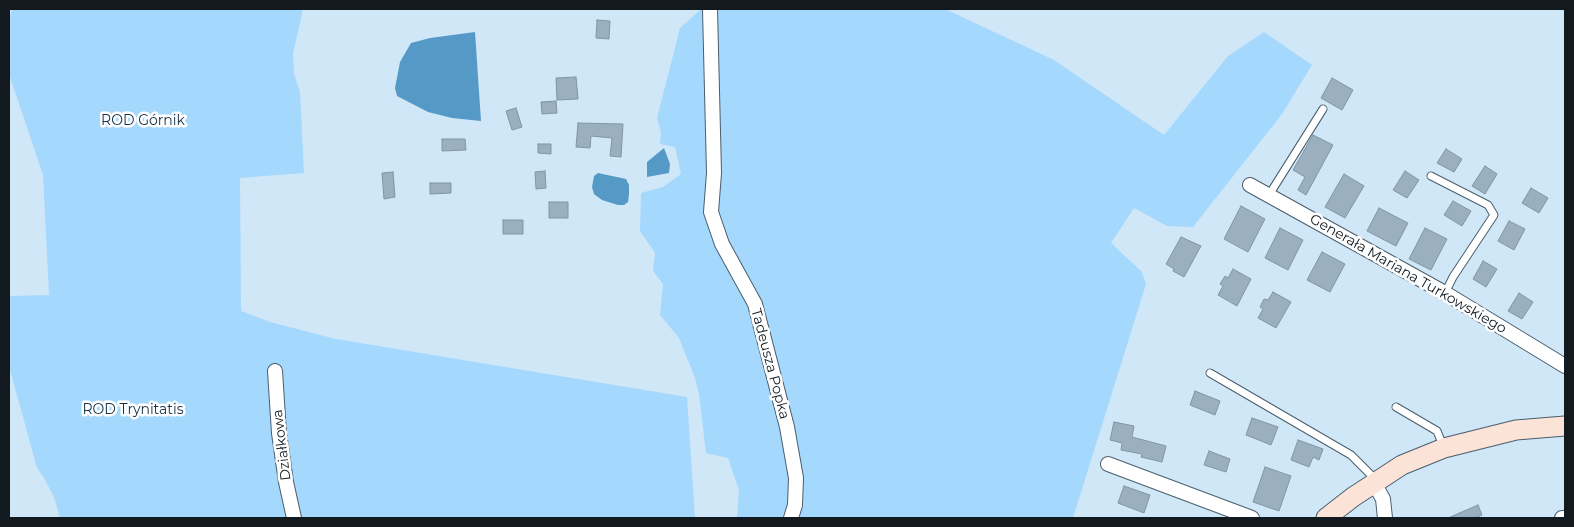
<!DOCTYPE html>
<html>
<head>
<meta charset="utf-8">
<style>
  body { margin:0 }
  #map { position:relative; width:1574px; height:527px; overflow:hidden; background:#d0e7f8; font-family:Montserrat,sans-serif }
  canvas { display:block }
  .frame { position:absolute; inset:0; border:10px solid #121a20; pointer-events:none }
</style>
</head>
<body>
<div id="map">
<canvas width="1574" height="527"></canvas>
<div class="frame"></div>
</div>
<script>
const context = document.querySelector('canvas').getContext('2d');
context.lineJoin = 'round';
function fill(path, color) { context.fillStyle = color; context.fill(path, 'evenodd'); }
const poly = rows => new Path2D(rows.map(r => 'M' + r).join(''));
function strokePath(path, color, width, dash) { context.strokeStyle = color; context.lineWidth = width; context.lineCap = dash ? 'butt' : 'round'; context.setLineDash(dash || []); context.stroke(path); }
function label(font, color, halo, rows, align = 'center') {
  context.font = font + ' Montserrat,sans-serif'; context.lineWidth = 5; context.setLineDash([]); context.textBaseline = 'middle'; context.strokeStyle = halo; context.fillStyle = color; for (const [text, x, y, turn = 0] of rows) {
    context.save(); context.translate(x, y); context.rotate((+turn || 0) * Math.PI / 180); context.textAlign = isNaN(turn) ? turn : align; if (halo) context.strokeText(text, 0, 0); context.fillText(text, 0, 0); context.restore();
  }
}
const green = poly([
  [12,9,303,9,293,54,294,74,300,92,304,173,240,178,241,311,270,322,336,339,687,397,695,518,60,518,54,497,44,478,37,468,9,366,9,296,49,295,43,175,9,74,9,19],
  [701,9,945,9,1054,60,1164,135,1228,56,1264,32,1312,65,1282,114,1193,227,1167,226,1134,208,1111,243,1142,272,1146,284,1073,518,737,518,739,490,728,458,706,453,699,394,695,378,679,338,660,315,663,284,653,271,655,253,640,231,641,193,663,187,681,174,675,147,660,144,661,132,657,118,680,28]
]);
const water = poly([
  [475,32,481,121,452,118,428,112,397,96,395,88,400,62,411,43,430,38],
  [664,148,670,164,669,173,647,177,647,162],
  [598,173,626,179,629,185,629,194,628,202,624,205,618,205,602,200,594,194,592,187,594,176]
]);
const building = poly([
  [597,20,610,21,609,39,596,38,597,20],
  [576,77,578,99,557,100,556,78,576,77],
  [1332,78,1353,90,1342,110,1321,98,1332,78],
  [556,101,557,113,542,114,541,102,556,101],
  [516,108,522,127,512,130,506,111,516,108],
  [578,123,623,124,621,157,610,156,612,138,591,136,590,148,576,147,578,123],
  [1313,135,1333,145,1306,195,1298,190,1305,177,1293,170,1313,135],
  [442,139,465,139,466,150,442,151,442,139],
  [538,144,551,144,551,154,538,153,538,144],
  [1446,149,1462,159,1454,172,1437,163,1446,149],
  [1485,166,1497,174,1485,194,1472,186,1485,166],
  [545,171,546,188,536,189,535,172,545,171],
  [1405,171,1419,180,1407,198,1393,190,1405,171],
  [393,172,395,197,384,199,382,173,393,172],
  [1344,174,1364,186,1345,218,1325,207,1344,174],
  [430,183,451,183,451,193,430,194,430,183],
  [1531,188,1548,198,1539,213,1522,203,1531,188],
  [1453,201,1471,211,1462,226,1444,215,1453,201],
  [549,202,568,202,568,218,549,218,549,202],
  [1241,206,1265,219,1248,252,1224,239,1241,206],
  [1379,208,1408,223,1396,246,1367,231,1379,208],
  [503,220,523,220,523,234,503,234,503,220],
  [1509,221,1525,229,1514,250,1498,241,1509,221],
  [1280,228,1303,240,1288,270,1265,258,1280,228],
  [1425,228,1447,239,1431,270,1409,259,1425,228],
  [1181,237,1201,246,1184,277,1173,271,1174,269,1166,264,1181,237],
  [1322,252,1345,264,1330,292,1307,280,1322,252],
  [1483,261,1497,269,1486,287,1473,279,1483,261],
  [1233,269,1251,279,1237,306,1218,295,1223,286,1220,284,1225,276,1228,278,1233,269],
  [1273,292,1291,302,1276,328,1258,318,1263,309,1260,307,1264,299,1268,300,1273,292],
  [1519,293,1533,302,1522,319,1508,311,1519,293],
  [1195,391,1220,401,1215,415,1190,405,1195,391],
  [1252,418,1278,427,1271,445,1246,435,1252,418],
  [1114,422,1134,426,1132,437,1166,446,1162,462,1141,457,1142,454,1121,450,1122,443,1110,440,1114,422],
  [1298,440,1323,449,1319,460,1313,457,1309,467,1291,460,1298,440],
  [1209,451,1230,459,1226,472,1204,465,1209,451],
  [1265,467,1291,476,1279,511,1253,502,1265,467],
  [1124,486,1150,495,1144,513,1118,503,1124,486],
  [1478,505,1482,515,1475,518,1448,518,1478,505]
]);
const service = poly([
  [1431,176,1488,205,1494,215,1453,277,1445,293],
  [1269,195,1323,109],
  [1210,373,1351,455,1371,475,1374,483],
  [1396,407,1437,431,1444,448]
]);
const minor = poly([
  [710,9,714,173,711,212,722,244,755,304,787,427,796,478,795,505,791,518],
  [1250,185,1445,293,1565,366],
  [275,371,279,433,286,482,294,518],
  [1108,464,1252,518],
  [1374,483,1383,499,1385,518],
  [1562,518,1565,518]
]);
const secondary = poly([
  [1326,518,1353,497,1402,465,1444,448,1516,430,1565,426]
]);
const parkNames = [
  ["ROD Górnik",143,121],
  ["ROD Trynitatis",133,410]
];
const streetNames = [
  ["Generała Mariana Turkowskiego",1408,274,30],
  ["Tadeusza Popka",770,364,75],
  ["Działkowa",282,445,-97]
];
fill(green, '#a5d8fd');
fill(water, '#559ac7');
fill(building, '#9ab0c0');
strokePath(building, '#8095a5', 1);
strokePath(service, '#4a5e6c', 9);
strokePath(minor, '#4a5e6c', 16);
strokePath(secondary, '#4a5e6c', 21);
strokePath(service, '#fff', 7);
strokePath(minor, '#fff', 14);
strokePath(secondary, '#fce3d7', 19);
label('14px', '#153347', '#fff', parkNames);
label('14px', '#121a20', '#fff', streetNames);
</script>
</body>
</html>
